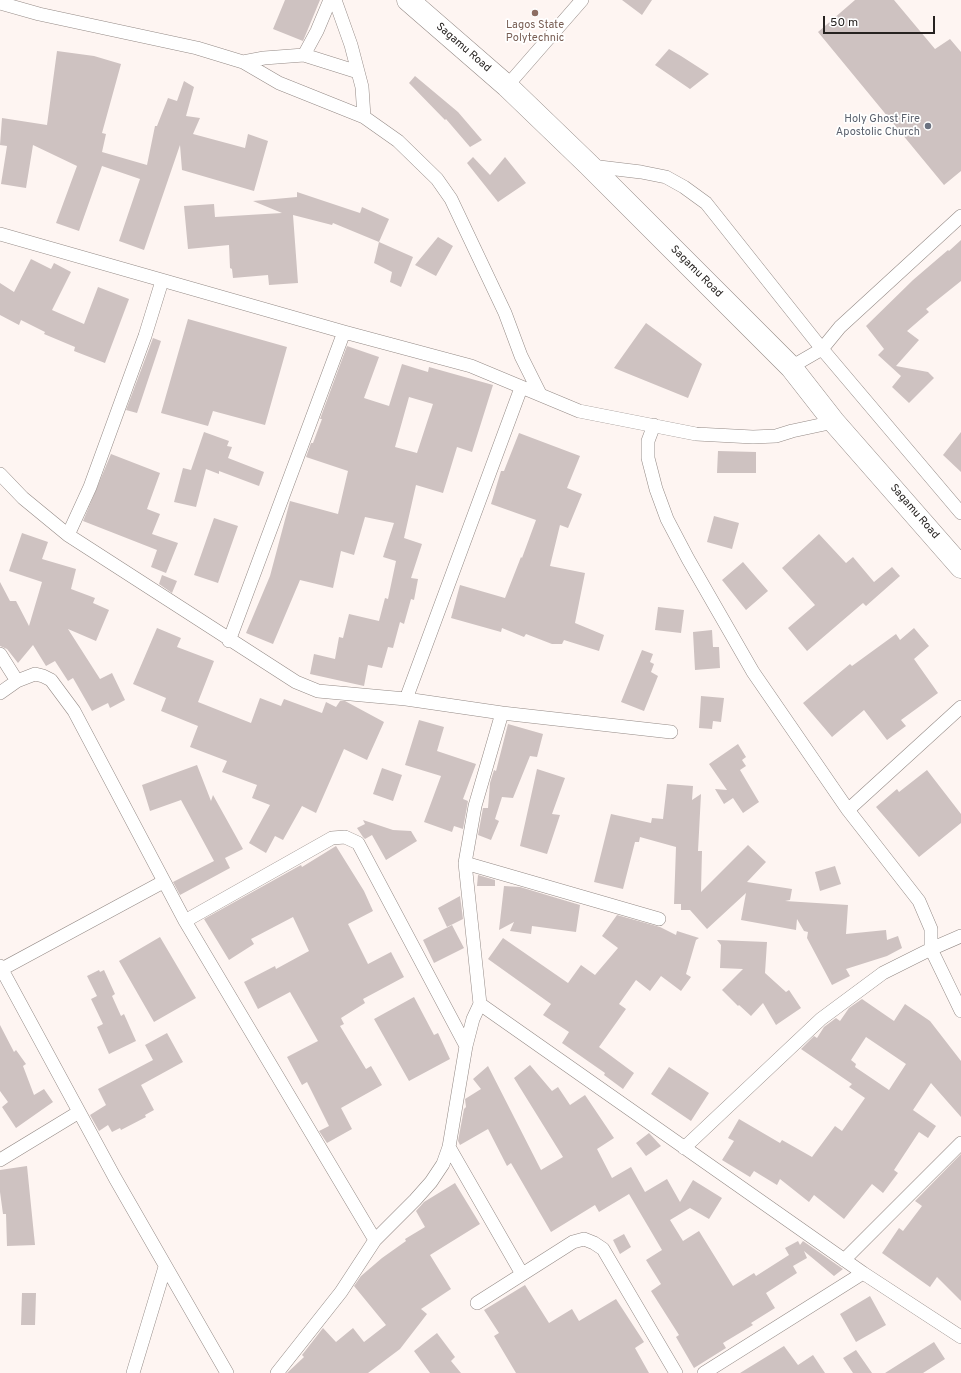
<!DOCTYPE html>
<html>
<head>
<meta charset="utf-8">
<style>
  body { margin:0 }
  #map { position:relative; width:961px; height:1373px; overflow:hidden; background:#fef5f2; font-family:Overpass,sans-serif }
  canvas { display:block }
  .scale { position:absolute; left:823px; top:16px; width:112px; height:18px; box-sizing:border-box; border:2px solid #262220; border-top:0; padding-left:5px; font-size:12px; line-height:14px; white-space:nowrap; color:#262220; -webkit-text-stroke:3px #fff; paint-order:stroke }
</style>
</head>
<body>
<div id="map">
<canvas width="961" height="1373"></canvas>
<div class="scale">50 m</div>
</div>
<script>
const context = document.querySelector('canvas').getContext('2d');
context.lineJoin = 'round';
function fill(path, color) { context.fillStyle = color; context.fill(path, 'evenodd'); }
const poly = rows => new Path2D(rows.map(r => 'M' + r).join(''));
function strokePath(path, color, width, dash) { context.strokeStyle = color; context.lineWidth = width; context.lineCap = dash ? 'butt' : 'round'; context.setLineDash(dash || []); context.stroke(path); }
function label(font, color, halo, rows, align = 'center') {
  context.font = font + ' Overpass,sans-serif'; context.lineWidth = 3.5; context.setLineDash([]); context.textBaseline = 'middle'; context.strokeStyle = halo; context.fillStyle = color; for (const [text, x, y, turn = 0] of rows) {
    context.save(); context.translate(x, y); context.rotate((+turn || 0) * Math.PI / 180); context.textAlign = isNaN(turn) ? turn : align; if (halo) context.strokeText(text, 0, 0); context.fillText(text, 0, 0); context.restore();
  }
}
const building = poly([
  [285,0,320,0,303,41,273,29],
  [622,0,652,0,642,15],
  [855,0,894,0,935,49,950,39,961,52,961,171,944,185,818,32],
  [669,49,681,56,709,74,690,89,655,65],
  [57,51,94,56,121,64,102,133,106,134,102,152,147,165,155,126,157,126,168,98,177,101,184,81,194,87,186,116,200,118,193,134,245,148,248,134,268,141,254,191,182,170,180,145,144,250,119,241,140,179,102,166,79,231,56,223,77,166,33,145,26,188,1,184,7,146,0,145,2,118,47,125],
  [415,76,458,112,482,140,470,147,446,119,445,120,409,83],
  [473,157,490,175,505,157,526,183,498,202,467,163],
  [297,192,360,213,362,207,389,219,379,242,333,223,332,225,293,215,298,283,269,285,268,275,233,278,232,269,230,268,229,245,188,249,184,206,214,204,215,217,282,213,253,201,297,197],
  [438,237,453,246,436,276,415,265],
  [961,240,961,281,926,309,929,312,907,331,919,340,896,366,928,372,934,378,909,403,892,387,901,376,878,355,884,349,866,326,913,280,948,250,949,251],
  [379,242,413,257,401,287,390,282,392,272,374,263],
  [31,259,51,269,54,263,71,272,52,310,84,324,98,287,129,299,105,363,74,351,75,347,44,334,45,332,21,320,19,325,0,315,0,283,14,292],
  [188,319,287,347,265,425,213,411,208,426,161,413],
  [646,323,702,364,688,398,614,368],
  [153,338,161,341,137,413,126,410],
  [347,346,379,357,364,398,389,406,402,364,428,372,429,367,493,385,472,452,457,447,443,493,416,485,404,538,422,544,411,578,418,579,414,600,411,599,404,624,400,622,393,648,388,647,382,668,368,665,364,686,310,674,314,654,335,659,339,637,343,638,349,614,379,621,385,598,388,599,396,561,383,557,394,523,365,517,354,555,341,551,333,588,300,580,273,644,246,633,270,576,290,501,338,514,348,471,306,457,311,443,313,443,322,419,320,419],
  [409,397,433,404,417,453,395,447],
  [204,432,229,441,227,446,232,447,228,458,264,472,259,486,219,471,219,474,206,469,196,507,174,502,183,468,191,470],
  [961,432,961,472,943,455],
  [519,433,580,456,567,488,582,494,568,528,560,525,550,566,585,573,575,623,604,635,599,651,564,640,562,644,552,644,526,634,524,637,502,628,501,632,451,618,460,585,505,598,521,557,522,558,536,520,491,504,501,471,504,471],
  [718,451,756,452,756,473,717,473],
  [111,454,160,473,147,509,160,514,152,534,178,543,166,573,151,567,157,550,83,521],
  [714,516,739,523,732,549,707,542],
  [214,518,238,526,218,583,194,575],
  [22,533,48,542,42,559,76,569,71,589,95,598,93,603,109,610,96,641,68,629,100,679,112,673,125,700,110,708,108,703,92,711,73,678,68,681,55,661,46,666,33,645,18,663,7,649,0,646,0,582,10,601,16,601,29,626,42,582,9,571],
  [819,534,846,563,853,557,874,582,892,567,900,576,866,606,863,603,807,651,788,628,815,605,782,568],
  [743,562,768,591,746,610,722,580],
  [162,575,177,581,172,593,159,584],
  [658,607,684,610,681,633,655,630],
  [157,628,181,638,177,647,214,661,198,702,251,723,260,698,281,706,284,699,322,713,326,702,336,707,340,701,345,701,384,722,367,760,344,749,316,813,302,806,283,840,275,836,266,853,249,843,270,805,252,798,257,785,222,772,227,761,190,747,198,726,161,711,166,698,133,684],
  [914,628,929,646,914,659,938,693,901,720,906,726,887,740,864,710,832,737,803,703,850,664,852,666,896,634,900,640],
  [712,630,713,647,719,647,720,668,695,670,693,632],
  [642,650,653,654,650,662,654,664,651,672,658,676,644,711,621,702],
  [701,696,724,698,721,722,713,721,712,729,699,728],
  [419,720,444,727,437,751,476,764,463,799,468,801,463,829,454,826,452,832,424,822,441,776,405,765],
  [508,724,543,734,537,757,530,756,513,798,502,797,495,819,499,821,491,840,478,835,483,808,488,808,490,783,494,770,496,771],
  [738,744,746,757,742,760,746,766,740,770,759,802,743,813,733,798,724,804,715,789,727,790,709,764],
  [197,765,211,801,213,795,243,849,225,858,230,868,180,895,173,882,214,861,181,800,150,811,142,785],
  [382,768,402,775,393,801,373,794],
  [537,769,565,778,552,814,560,815,547,854,520,846],
  [927,770,961,814,961,823,919,857,876,807,897,789,899,792],
  [667,784,693,786,692,800,701,794,698,851,702,851,701,892,748,845,766,862,747,882,792,889,790,900,785,901,848,905,846,934,886,930,887,940,898,936,902,948,887,956,846,969,850,976,832,985,807,938,808,932,804,931,797,919,796,930,741,920,746,893,707,929,690,910,681,910,681,904,674,904,676,847,640,837,639,842,635,842,623,889,594,882,611,814,651,823,652,818,663,819],
  [363,820,393,830,411,831,417,841,386,860,372,835,365,839,363,837,357,828,365,824],
  [336,846,364,891,373,911,348,924,368,964,391,952,404,977,363,999,365,1003,341,1018,344,1024,340,1026,366,1069,371,1066,382,1085,341,1108,352,1129,327,1143,319,1131,329,1126,307,1082,302,1085,287,1057,318,1041,290,992,258,1009,244,982,275,966,276,969,309,951,293,917,251,939,254,944,229,960,204,919,301,865,302,867],
  [835,866,841,884,820,891,815,872],
  [478,875,495,880,495,886,477,886],
  [504,886,520,887,580,905,576,932,532,926,531,934,510,931,514,922,499,930],
  [460,896,463,919,447,927,438,908],
  [617,915,660,927,676,935,677,931,699,938,696,940,686,974,691,977,681,991,661,976,650,991,636,980,619,1004,626,1009,599,1047,634,1073,623,1089,604,1075,605,1073,562,1043,569,1032,543,1015,551,1004,488,959,503,938,568,983,581,965,595,975,618,948,602,936],
  [452,925,464,948,434,963,423,940],
  [160,937,196,998,154,1022,119,961],
  [717,940,767,942,765,973,786,992,789,990,801,1008,776,1025,763,1003,751,1016,739,1005,738,1006,722,990,743,969,720,968,721,945],
  [99,970,100,972,104,970,115,994,112,996,121,1016,124,1014,136,1041,109,1054,97,1027,103,1024,91,999,97,996,87,976],
  [414,997,434,1035,438,1033,450,1059,409,1081,374,1019],
  [862,999,894,1021,905,1004,930,1021,961,1061,961,1117,931,1083,913,1110,936,1126,928,1138,919,1132,894,1170,898,1173,883,1193,872,1184,844,1219,814,1195,809,1202,780,1179,777,1185,754,1171,750,1177,722,1160,734,1141,728,1138,739,1119,780,1143,782,1140,812,1157,835,1126,842,1131,865,1098,849,1087,852,1084,801,1049,814,1036,817,1038,824,1027,836,1018,840,1021,849,1008],
  [866,1037,906,1064,889,1090,855,1067,856,1064,851,1060],
  [0,1025,14,1052,16,1050,26,1064,23,1066,34,1095,44,1089,53,1102,16,1128,2,1107,8,1102,0,1091],
  [167,1033,183,1062,141,1085,154,1110,145,1115,146,1117,121,1130,120,1128,112,1132,108,1125,99,1131,90,1115,106,1105,98,1089,153,1060,145,1045],
  [530,1065,552,1091,558,1087,570,1105,585,1095,614,1138,597,1149,612,1178,631,1167,645,1192,667,1179,680,1202,693,1180,722,1198,709,1219,690,1208,670,1220,683,1241,699,1231,733,1286,754,1273,756,1276,789,1255,785,1248,798,1241,800,1245,803,1241,843,1269,834,1276,804,1251,807,1258,793,1266,797,1273,766,1293,775,1308,751,1323,753,1325,723,1343,726,1348,694,1368,676,1337,679,1335,651,1291,661,1284,646,1260,662,1250,629,1194,599,1212,595,1205,551,1232,511,1163,507,1166,488,1129,460,1145,458,1141,464,1109,466,1107,465,1099,481,1089,473,1079,488,1066,541,1170,563,1157,514,1078],
  [669,1067,709,1093,691,1121,651,1094],
  [649,1133,661,1146,646,1156,636,1143],
  [961,1154,961,1301,937,1277,930,1287,882,1253,899,1228,903,1231,922,1206,915,1201],
  [27,1166,35,1245,7,1246,6,1214,3,1214,0,1192,0,1170],
  [455,1183,480,1224,430,1255,451,1289,421,1309,427,1314,400,1349,368,1373,287,1373,304,1357,302,1355,323,1328,336,1342,353,1328,364,1342,386,1325,354,1286,361,1276,382,1258,406,1241,405,1239,425,1227,416,1211,424,1202],
  [624,1234,631,1247,620,1254,613,1240],
  [525,1285,549,1323,572,1309,579,1321,616,1299,644,1342,635,1348,649,1373,516,1373,494,1336,499,1333,484,1310],
  [22,1293,36,1293,35,1325,21,1325],
  [870,1296,886,1325,856,1342,840,1314],
  [437,1333,455,1357,451,1361,461,1373,430,1373,414,1351],
  [934,1342,945,1359,923,1373,885,1373],
  [784,1346,798,1365,813,1355,825,1373,740,1373],
  [856,1350,872,1373,853,1373,843,1358]
]);
const street = poly([
  [335,0,351,45,362,87,364,117],
  [0,3,39,14,197,48,243,62,279,83,364,117,398,141,437,179,451,199,505,313,521,356,540,394],
  [304,55,317,31,330,0],
  [243,62,264,58,304,55,358,72],
  [507,86,582,0],
  [591,166,641,172,666,177,684,187,706,203,822,349,961,513],
  [0,234,344,332,471,366,579,411,696,434,753,437,776,436,792,431,834,422],
  [791,367,822,349,840,327,961,216],
  [654,425,648,441,648,458,656,489,667,519,688,559,753,672,848,810,919,901,931,929,931,949,883,973,821,1019,684,1148],
  [0,474,23,498,68,535,296,682,318,691,406,699,502,713,671,732],
  [68,535,90,487,145,336,162,281],
  [229,641,344,332],
  [0,654,17,681],
  [0,693,17,681,35,674,43,676,51,680,74,711,185,921,375,1240],
  [406,699,521,388],
  [502,713,475,806,465,863,659,919],
  [848,810,961,707],
  [185,921,332,838,345,837,358,843,466,1046],
  [961,936,931,949,961,1011],
  [0,966,115,1178,227,1373],
  [2,969,163,882],
  [480,1004,863,1273,961,1337],
  [449,1147,522,1274],
  [0,1160,79,1112],
  [844,1260,961,1143],
  [477,1303,573,1242,584,1239,594,1243,603,1249,676,1373],
  [133,1373,165,1267],
  [277,1373,341,1292,375,1240,415,1200,431,1182,443,1164,449,1147,466,1046,473,1019,480,1004,465,863],
  [704,1373,863,1273]
]);
const highway = poly([
  [408,0,507,86,589,165,791,367,834,422,961,567]
]);
const markers = [
  [535,13,4,"#8d6e63"],
  [928,126,4,"#6b7280"]
];
const educationNames = [
  ["Lagos State",535,26],
  ["Polytechnic",535,39]
];
const streetNames = [
  ["Sagamu Road",463,48,41],
  ["Sagamu Road",696,272,45],
  ["Sagamu Road",914,512,49]
];
const worshipNames = [
  ["Holy Ghost Fire",920,120],
  ["Apostolic Church",920,133]
];
fill(building, '#cec2c1');
strokePath(street, '#948a86', 14);
strokePath(highway, '#948a86', 23);
strokePath(street, '#fff', 13);
strokePath(highway, '#fff', 22);
for (const [x, y, r, color] of markers) { const dot = new Path2D(); dot.arc(x, y, r, 0, 2 * Math.PI); context.fillStyle = color; context.fill(dot); strokePath(dot, '#fff', 1.5); }
label('11px', '#785e54', '#fff', educationNames);
label('11px', '#262220', '#fff', streetNames);
label('11px', '#5b616d', '#fff', worshipNames, 'right');
</script>
</body>
</html>
